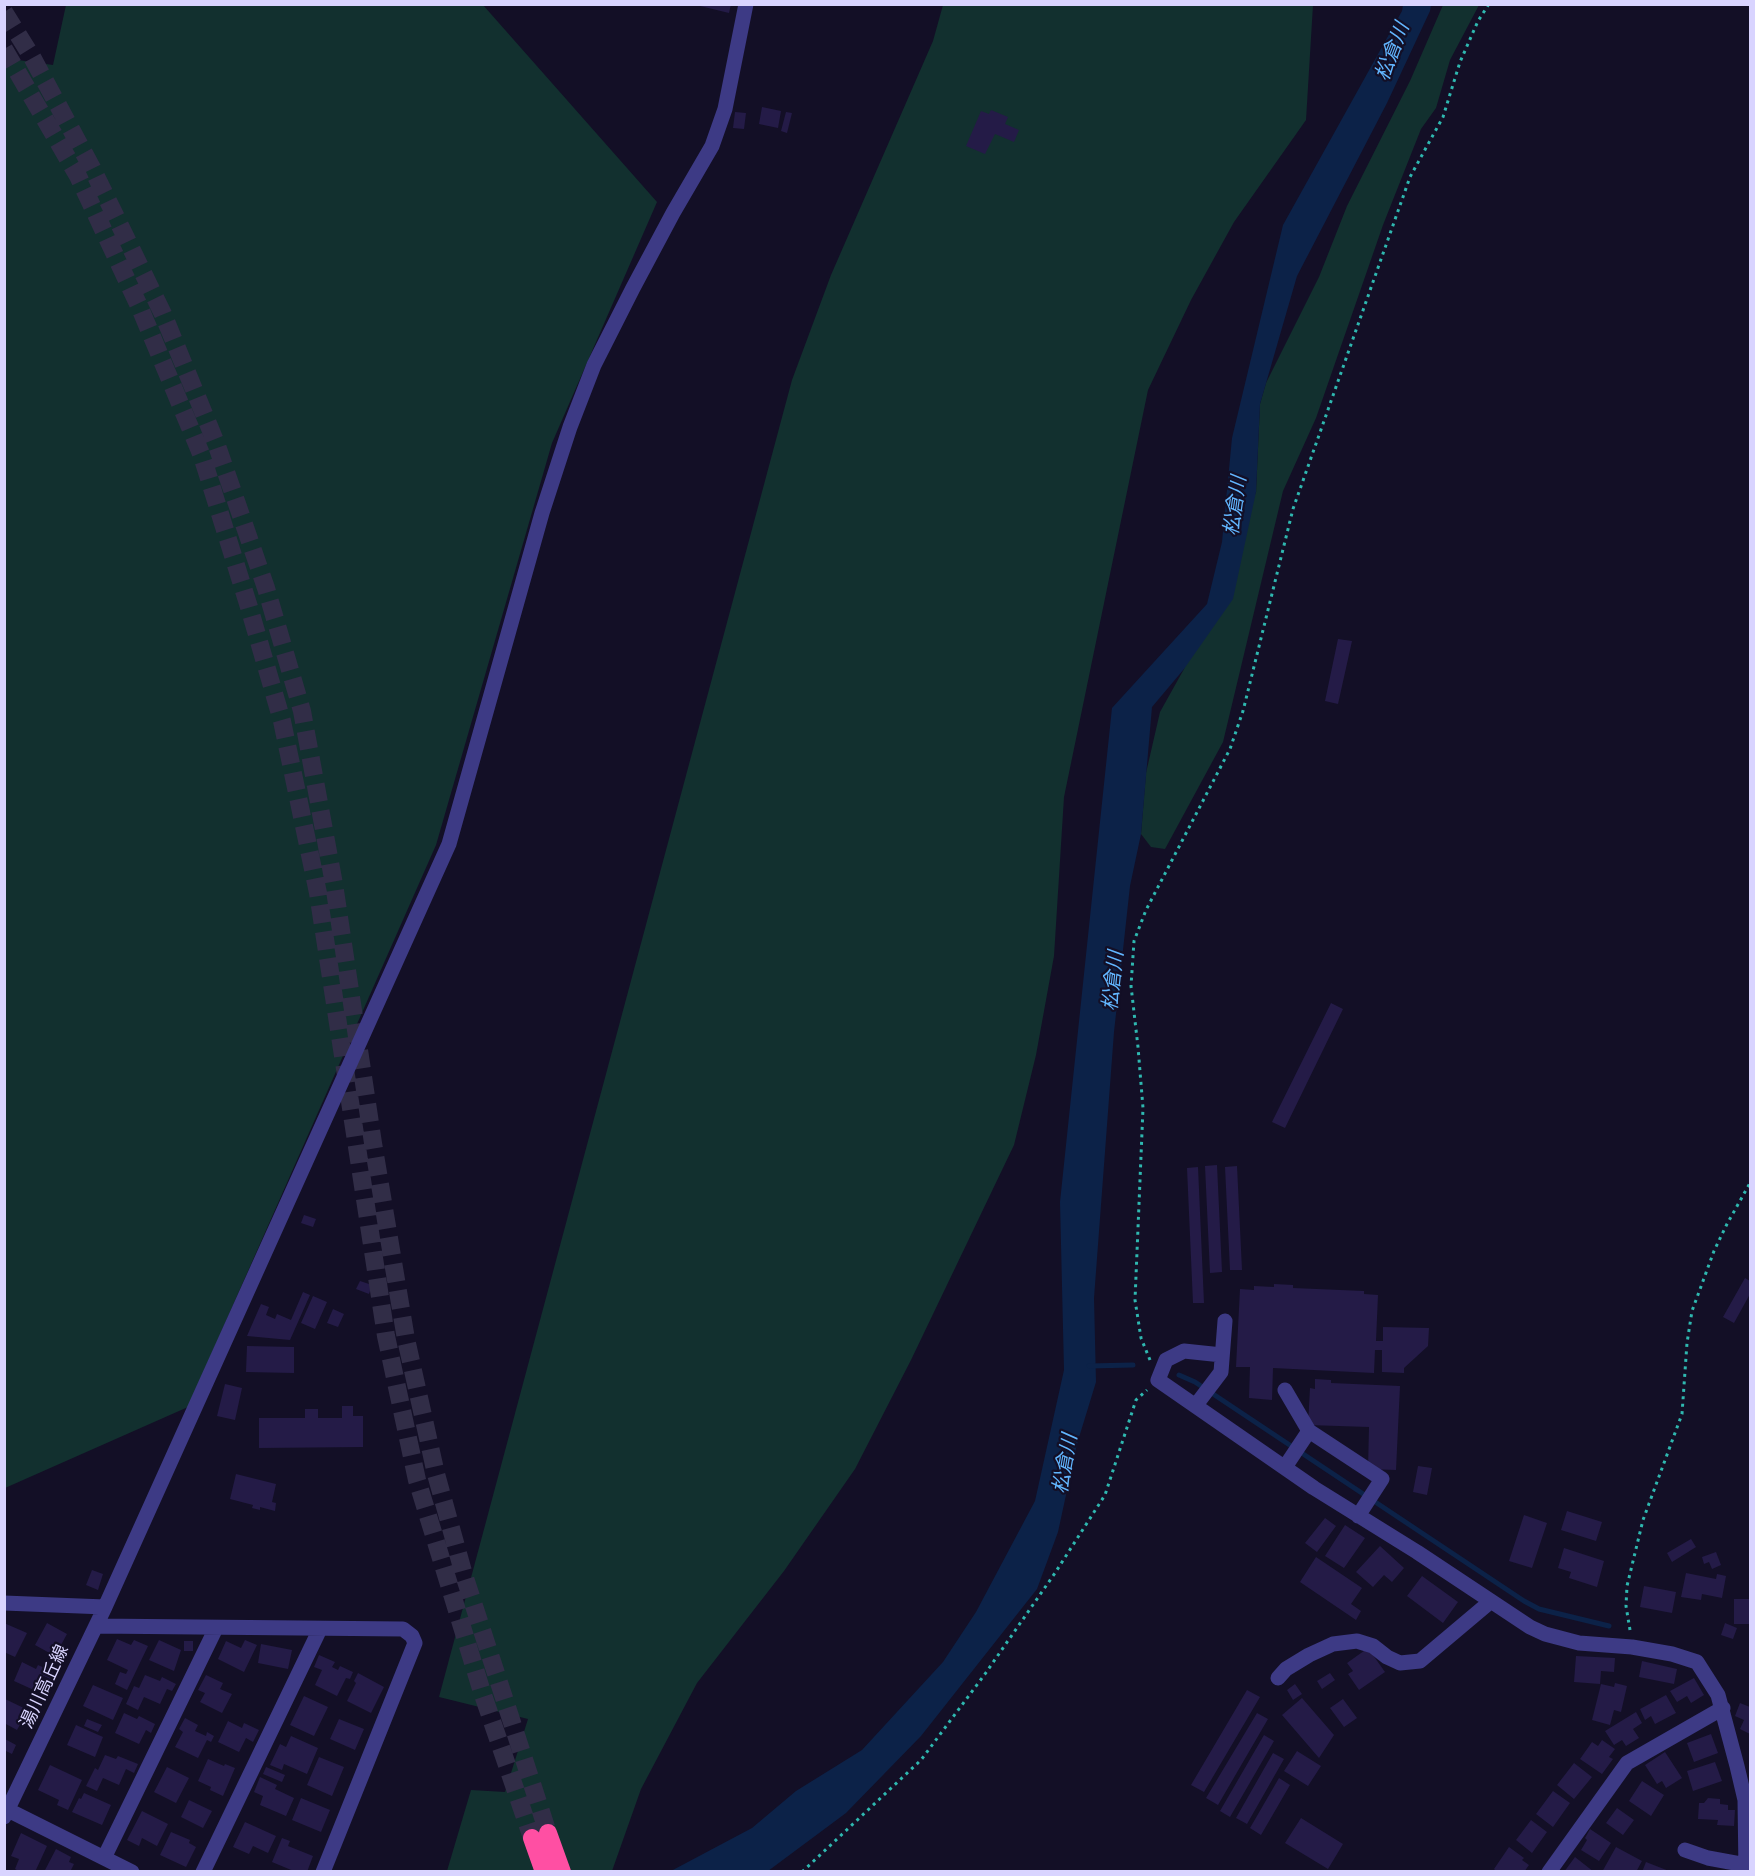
<!DOCTYPE html>
<html>
<head>
<meta charset="utf-8">
<style>
  body { margin:0 }
  #map { position:relative; width:1755px; height:1876px; overflow:hidden; background:#130f26; font-family:"Space Grotesk",sans-serif }
  canvas { display:block }
  .frame { position:absolute; inset:0; border:6px solid #d9d4ff; pointer-events:none }
</style>
</head>
<body>
<div id="map">
<canvas width="1755" height="1876"></canvas>
<div class="frame"></div>
</div>
<script>
const context = document.querySelector('canvas').getContext('2d');
context.lineJoin = 'round';
function fill(path, color) { context.fillStyle = color; context.fill(path, 'evenodd'); }
const poly = rows => new Path2D(rows.map(r => 'M' + r).join(''));
function strokePath(path, color, width, dash) { context.strokeStyle = color; context.lineWidth = width; context.lineCap = dash ? 'butt' : 'round'; context.setLineDash(dash || []); context.stroke(path); }
function label(font, color, halo, rows, align = 'center') {
  context.font = font + ' "Space Grotesk","Noto Sans JP",sans-serif'; context.lineWidth = 4.5; context.setLineDash([]); context.textBaseline = 'middle'; context.strokeStyle = halo; context.fillStyle = color; for (const [text, x, y, turn = 0] of rows) {
    context.save(); context.translate(x, y); context.rotate((+turn || 0) * Math.PI / 180); context.textAlign = isNaN(turn) ? turn : align; if (halo) context.strokeText(text, 0, 0); context.fillText(text, 0, 0); context.restore();
  }
}
const green = poly([
  [66,5,483,5,657,202,552,443,436,845,188,1407,5,1488,4,58,53,65],
  [943,5,1313,5,1306,120,1234,222,1191,300,1148,390,1064,797,1054,956,1036,1055,1014,1145,911,1360,855,1469,784,1571,697,1683,641,1789,612,1871,447,1871,471,1790,505,1792,528,1719,439,1697,792,380,831,275,933,41],
  [1443,5,1479,5,1450,60,1436,108,1421,129,1383,225,1316,418,1283,491,1223,742,1165,849,1151,847,1141,834,1146,773,1160,712,1184,669,1256,492,1260,404,1266,383,1319,277,1347,206,1410,81]
]);
const water = poly([
  [1403,5,1431,5,1430,11,1387,103,1297,276,1260,404,1256,492,1233,599,1184,669,1152,707,1141,834,1130,886,1114,1032,1094,1298,1096,1382,1077,1444,1058,1532,1037,1589,921,1736,846,1813,768,1871,671,1871,752,1828,796,1791,862,1750,943,1662,976,1612,1035,1501,1064,1370,1060,1202,1112,708,1207,604,1222,542,1232,438,1283,225,1402,11]
]);
const stream = poly([
  [1089,1366,1133,1365],
  [1179,1375,1195,1382,1524,1601,1539,1609,1609,1626]
]);
const building = poly([
  [692,4,731,4,729,13],
  [762,107,781,111,778,128,759,124],
  [991,110,1008,117,1005,124,1019,130,1014,142,995,134,985,154,966,146,981,111,989,114],
  [735,112,746,113,744,129,733,128],
  [786,112,792,113,787,133,781,131],
  [1338,639,1352,641,1338,704,1325,701],
  [1331,1003,1343,1009,1285,1128,1272,1122],
  [1217,1165,1222,1272,1210,1273,1205,1166],
  [1237,1166,1242,1270,1230,1270,1225,1167],
  [1198,1167,1204,1303,1193,1303,1187,1168],
  [304,1215,316,1219,313,1227,301,1223],
  [1745,1278,1750,1281,1750,1294,1734,1323,1723,1317],
  [360,1281,372,1285,369,1294,356,1289],
  [1274,1284,1293,1285,1293,1288,1364,1291,1364,1294,1378,1295,1376,1341,1383,1341,1383,1327,1429,1328,1428,1346,1404,1368,1404,1373,1382,1372,1382,1350,1375,1350,1374,1373,1273,1368,1272,1400,1249,1398,1250,1367,1236,1367,1240,1289,1254,1290,1254,1286,1274,1287],
  [303,1292,310,1295,290,1340,247,1336,261,1304,269,1307,266,1315,275,1319,277,1314,291,1320],
  [313,1296,327,1302,315,1329,301,1323],
  [333,1309,344,1314,338,1327,327,1323],
  [247,1346,294,1347,294,1373,246,1372],
  [1315,1379,1331,1380,1331,1383,1400,1386,1396,1470,1368,1469,1369,1427,1308,1425,1310,1388,1315,1389],
  [225,1384,242,1388,235,1420,217,1416],
  [342,1406,353,1406,353,1416,363,1416,363,1447,259,1448,259,1418,305,1418,305,1409,318,1409,318,1418,342,1418],
  [1418,1466,1432,1468,1427,1495,1413,1492],
  [236,1474,276,1484,272,1502,276,1503,275,1511,260,1507,260,1510,252,1508,253,1505,230,1499],
  [1567,1511,1602,1522,1596,1541,1561,1530],
  [1524,1515,1547,1523,1532,1568,1509,1561],
  [1325,1518,1336,1526,1317,1552,1305,1543],
  [1345,1525,1365,1538,1344,1568,1325,1556],
  [1691,1539,1696,1547,1672,1562,1667,1553],
  [1380,1546,1404,1568,1392,1582,1384,1575,1373,1587,1356,1572],
  [1564,1548,1604,1561,1597,1587,1569,1578,1571,1572,1558,1568],
  [1716,1552,1721,1565,1712,1569,1709,1562,1704,1564,1702,1557],
  [1316,1557,1362,1588,1351,1604,1361,1611,1356,1620,1300,1582],
  [92,1570,103,1574,98,1590,86,1585],
  [1686,1573,1716,1579,1717,1574,1726,1576,1722,1598,1702,1594,1701,1600,1681,1597],
  [1422,1576,1458,1602,1443,1623,1407,1596],
  [1644,1586,1676,1592,1672,1613,1640,1607],
  [1734,1599,1750,1599,1750,1624,1734,1624],
  [4,1623,27,1633,15,1657,4,1652],
  [47,1623,67,1634,55,1656,35,1645],
  [1725,1623,1737,1628,1733,1639,1721,1635],
  [117,1639,131,1645,134,1640,148,1646,127,1690,115,1684,120,1672,126,1674,128,1670,107,1660],
  [159,1640,181,1650,174,1671,149,1660],
  [245,1640,257,1645,244,1672,218,1659,226,1641,241,1648],
  [184,1641,193,1641,193,1651,184,1651],
  [261,1644,292,1650,288,1669,258,1663],
  [1368,1648,1385,1672,1359,1690,1348,1674,1353,1671,1347,1663],
  [319,1655,335,1662,332,1667,338,1670,340,1666,353,1672,350,1679,346,1678,337,1696,315,1685,322,1670,314,1667],
  [1576,1656,1615,1658,1614,1672,1601,1671,1600,1684,1574,1682],
  [1642,1661,1677,1669,1674,1684,1639,1677],
  [22,1662,36,1669,38,1665,53,1672,50,1679,44,1676,36,1691,14,1681],
  [358,1673,384,1687,371,1713,347,1701,356,1683,354,1681],
  [1330,1673,1335,1680,1322,1689,1317,1681],
  [145,1675,160,1681,162,1677,176,1684,172,1691,167,1689,160,1704,144,1697,138,1710,126,1704,134,1686,139,1688],
  [206,1675,223,1683,220,1689,232,1694,222,1713,200,1702,205,1693,198,1690],
  [1694,1678,1704,1695,1691,1703,1687,1696,1677,1702,1670,1691],
  [1615,1683,1627,1686,1621,1712,1614,1710,1610,1725,1592,1720,1601,1684,1614,1687],
  [1295,1684,1302,1694,1293,1700,1287,1690],
  [93,1685,123,1698,113,1720,83,1706],
  [1247,1690,1260,1697,1204,1792,1191,1785],
  [1666,1695,1676,1713,1655,1724,1651,1716,1645,1720,1640,1709],
  [304,1696,328,1707,314,1736,290,1725],
  [1302,1698,1334,1735,1319,1758,1282,1715],
  [5,1699,28,1710,17,1730,4,1723],
  [1343,1699,1357,1718,1344,1727,1330,1708],
  [1740,1703,1750,1707,1750,1734,1740,1729,1744,1720,1735,1716],
  [1636,1712,1642,1723,1633,1729,1639,1738,1626,1746,1622,1740,1614,1745,1605,1731],
  [124,1713,137,1719,139,1716,155,1724,151,1733,146,1730,139,1744,115,1733],
  [1257,1713,1268,1719,1218,1805,1206,1798],
  [185,1718,198,1725,195,1731,206,1736,207,1732,214,1736,211,1742,207,1740,198,1758,175,1747,183,1732,179,1729],
  [87,1719,102,1725,98,1732,84,1726],
  [339,1719,364,1729,355,1750,330,1739],
  [228,1721,242,1728,244,1723,259,1730,253,1742,246,1738,239,1752,218,1742],
  [76,1725,103,1737,95,1757,67,1745],
  [1711,1734,1718,1753,1694,1762,1687,1743],
  [1264,1735,1274,1741,1230,1817,1220,1811],
  [291,1736,318,1748,307,1774,284,1764,282,1770,270,1765,280,1744,286,1747],
  [5,1739,16,1745,12,1754,6,1751,5,1755],
  [1602,1740,1615,1749,1609,1757,1613,1759,1602,1774,1580,1759,1592,1742,1598,1746],
  [1297,1751,1321,1766,1308,1786,1284,1771],
  [1665,1752,1682,1778,1666,1788,1662,1781,1657,1784,1645,1765],
  [1273,1753,1284,1759,1247,1824,1236,1818],
  [105,1755,116,1759,118,1756,138,1764,134,1773,126,1769,119,1785,103,1778,97,1791,86,1786,95,1768,98,1770],
  [319,1757,344,1767,332,1796,307,1785],
  [208,1759,224,1766,225,1764,235,1768,223,1796,210,1790,211,1787,198,1781],
  [1715,1762,1722,1781,1693,1791,1687,1771],
  [1574,1763,1592,1777,1574,1799,1557,1785],
  [50,1765,82,1780,68,1810,57,1805,59,1800,38,1790],
  [167,1767,189,1778,176,1803,154,1792],
  [266,1767,285,1775,282,1782,263,1774],
  [260,1777,277,1785,275,1789,294,1798,286,1816,260,1805,263,1796,254,1792],
  [1279,1778,1290,1785,1261,1835,1250,1828],
  [1642,1781,1664,1795,1651,1816,1629,1801],
  [1553,1791,1570,1803,1553,1827,1536,1814],
  [84,1793,111,1805,102,1825,72,1812,79,1798,81,1799],
  [301,1798,330,1810,321,1832,292,1820],
  [1708,1798,1720,1799,1720,1804,1728,1805,1728,1810,1735,1810,1734,1826,1717,1825,1718,1820,1698,1819,1699,1803,1704,1803],
  [189,1800,212,1811,203,1828,181,1817],
  [1617,1808,1634,1820,1623,1835,1606,1823],
  [142,1811,168,1824,157,1846,142,1838,139,1846,127,1840],
  [1301,1818,1343,1844,1328,1869,1285,1843],
  [1531,1820,1547,1832,1532,1853,1516,1840],
  [245,1822,276,1836,268,1853,253,1846,249,1854,233,1847],
  [1590,1829,1611,1843,1599,1861,1581,1850,1587,1840,1585,1838],
  [171,1832,190,1840,189,1843,196,1847,186,1867,160,1855],
  [21,1833,47,1846,35,1872,20,1872,15,1869,19,1859,11,1856],
  [282,1838,290,1841,288,1846,313,1856,307,1872,296,1872,272,1862],
  [1509,1847,1524,1858,1522,1860,1529,1865,1524,1872,1497,1872,1494,1869],
  [1616,1847,1642,1861,1636,1872,1602,1872],
  [56,1849,71,1857,69,1862,74,1864,70,1872,44,1872],
  [1575,1857,1594,1872,1564,1872],
  [1646,1862,1669,1871,1669,1872,1642,1872]
]);
const highwayTunnel = poly([
  [4,12,32,57,92,168,163,314,216,443,266,588,302,711,334,884,373,1143,406,1339,436,1474,464,1575,548,1833],
  [4,49,78,176,140,308,202,456,249,607,282,721,318,893,386,1336,417,1480,482,1692,532,1838]
]);
const path = poly([
  [1150,1360,1141,1338,1135,1300,1143,1108,1138,1047,1131,986,1134,941,1146,910,1230,749,1243,711,1293,509,1410,177,1443,117,1460,62,1478,21,1489,4],
  [1630,1630,1626,1606,1627,1586,1643,1520,1682,1414,1687,1343,1692,1311,1714,1251,1727,1224,1750,1183],
  [802,1872,921,1760,985,1674,1055,1573,1105,1495,1136,1400,1147,1390]
]);
const minor = poly([
  [1222,1355,1184,1351,1166,1360,1158,1380,1314,1488,1417,1552,1530,1627,1545,1634,1579,1643,1632,1647,1672,1654,1697,1662,1718,1695,1737,1766,1745,1800,1746,1872],
  [1285,1390,1309,1431,1382,1479,1358,1516],
  [1196,1405,1221,1372,1225,1321],
  [1285,1467,1309,1431],
  [4,1603,105,1607],
  [96,1626,403,1629,412,1636,415,1643,323,1872],
  [1278,1678,1286,1669,1309,1655,1333,1644,1357,1641,1373,1646,1387,1657,1400,1663,1420,1661,1490,1602],
  [8,1810,132,1872],
  [4,1817,105,1607,449,844,542,513,570,427,594,365,633,288,673,213,712,146,725,109,746,4],
  [1685,1850,1708,1858,1746,1865],
  [104,1858,216,1628],
  [203,1872,320,1629],
  [1549,1872,1627,1763,1723,1708]
]);
const highway = poly([
  [548,1833,562,1872],
  [532,1838,544,1872]
]);
const streetNames = [
  ["湯川高丘線",45,1687,-65]
];
const waterNames = [
  ["松倉川",1393,52,-69],
  ["松倉川",1236,506,-82],
  ["松倉川",1114,981,-84],
  ["松倉川",1066,1464,-80]
];
fill(green, '#12302f');
fill(water, '#0c2248');
strokePath(stream, '#0c2248', 5);
fill(building, '#241b47');
strokePath(highwayTunnel, '#312d47', 18, [18, 9]);
strokePath(path, '#2fb8b0', 3, [3, 4.5]);
strokePath(minor, '#3d3a85', 15);
strokePath(highway, '#ff4fa3', 18);
label('18px', '#d9d4ff', '#130f26', streetNames);
label('italic 20px', '#62b6ff', '#130f26', waterNames);
</script>
</body>
</html>
